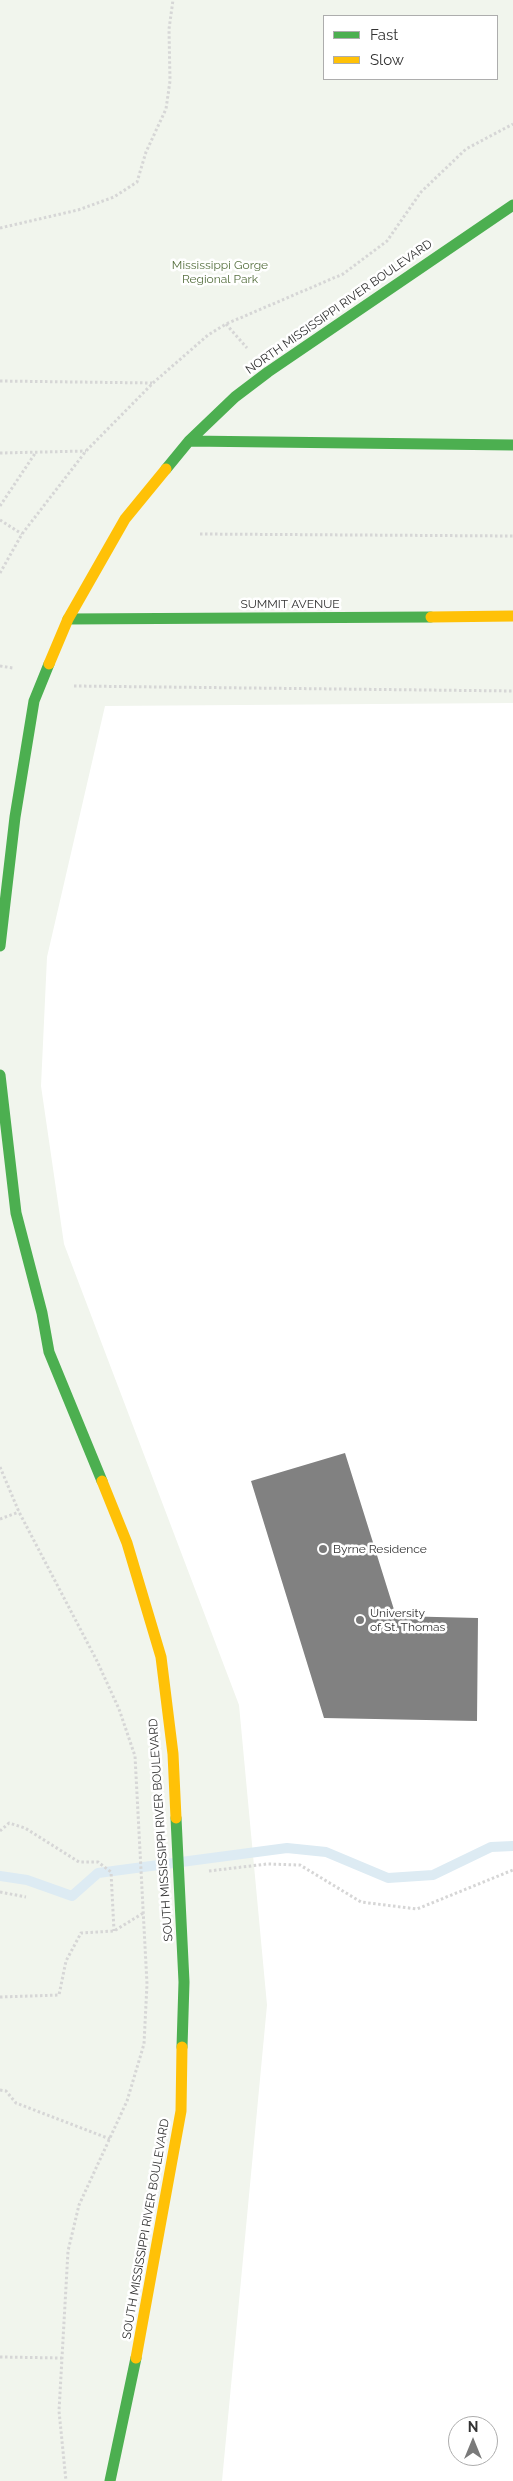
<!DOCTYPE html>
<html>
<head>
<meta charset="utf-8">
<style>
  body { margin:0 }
  #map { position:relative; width:513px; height:2481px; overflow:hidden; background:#fff; font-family:Raleway,sans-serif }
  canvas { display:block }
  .legend { position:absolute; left:323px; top:15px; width:175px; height:65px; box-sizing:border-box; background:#fff; border:1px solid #adadad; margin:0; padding:6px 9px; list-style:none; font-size:15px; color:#333 }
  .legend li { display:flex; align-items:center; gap:10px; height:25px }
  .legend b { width:25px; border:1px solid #adadad }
  .north { position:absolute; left:448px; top:2416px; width:50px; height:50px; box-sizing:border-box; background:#fff; border:1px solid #adadad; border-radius:50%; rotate:0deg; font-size:14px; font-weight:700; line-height:20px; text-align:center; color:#333 }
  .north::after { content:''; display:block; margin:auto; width:18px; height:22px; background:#7a7a7a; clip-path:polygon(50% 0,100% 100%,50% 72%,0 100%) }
</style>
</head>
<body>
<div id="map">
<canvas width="513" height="2481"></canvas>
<ul class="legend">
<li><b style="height:6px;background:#4caf50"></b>Fast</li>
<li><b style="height:6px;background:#ffc107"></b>Slow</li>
</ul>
<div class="north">N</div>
</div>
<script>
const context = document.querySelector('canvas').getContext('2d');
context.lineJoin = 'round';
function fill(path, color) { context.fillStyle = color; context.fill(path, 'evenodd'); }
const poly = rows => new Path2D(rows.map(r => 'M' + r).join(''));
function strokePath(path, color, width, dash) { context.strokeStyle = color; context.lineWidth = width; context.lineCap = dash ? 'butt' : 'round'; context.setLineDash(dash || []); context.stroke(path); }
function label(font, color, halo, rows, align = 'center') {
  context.font = font + ' Raleway,sans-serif'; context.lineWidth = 5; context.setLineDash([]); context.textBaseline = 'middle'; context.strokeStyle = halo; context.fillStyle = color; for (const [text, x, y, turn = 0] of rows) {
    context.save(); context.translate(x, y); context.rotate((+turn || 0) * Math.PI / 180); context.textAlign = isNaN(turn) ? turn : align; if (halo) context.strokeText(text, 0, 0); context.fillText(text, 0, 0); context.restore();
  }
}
const green = poly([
  [0,0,513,0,513,703,105,706,47,957,41,1086,64,1244,239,1705,267,2005,222,2481,0,2481],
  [324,16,497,16,497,79,324,79]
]);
const stream = poly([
  [0,1876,27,1880,72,1896,98,1873,287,1848,326,1852,388,1878,433,1875,491,1847,513,1846]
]);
const building = poly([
  [345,1453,396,1616,478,1618,477,1721,324,1718,251,1481]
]);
const path = poly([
  [0,228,78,210,114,197,137,182,146,152,166,109,170,81,169,29,173,0],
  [226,324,247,348],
  [0,381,152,383],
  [0,453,86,451],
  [0,506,36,452],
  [0,520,22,534],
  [200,534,513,536],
  [0,573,22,534,86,451,153,383,208,335,226,324,343,274,387,241,421,192,466,149,513,124],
  [0,666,13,668],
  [74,686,513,691],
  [0,1467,19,1512,97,1661,119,1709,135,1756,147,1984,144,2044,127,2101,79,2205,68,2251,59,2411,66,2481],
  [0,1519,19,1512],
  [0,1831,9,1823,25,1828,79,1862,98,1862,111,1872,114,1931],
  [209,1871,267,1864,300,1865,361,1902,417,1909,513,1870],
  [0,1892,26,1897],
  [0,1997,59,1995,66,1961,81,1933,114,1931,145,1912],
  [0,2090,6,2091,16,2103,110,2139],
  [0,2357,62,2358]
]);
const fast = poly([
  [189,441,513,445],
  [166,469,189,441,235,397,268,372,513,205],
  [68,619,431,617],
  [0,946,15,817,34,701,49,664],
  [0,1075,16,1213,42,1313,49,1352,102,1481],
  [176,1818,184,1982,182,2047],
  [110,2481,136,2358]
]);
const slow = poly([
  [431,617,513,616],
  [49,664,68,619,125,519,166,469],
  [102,1481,127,1543,161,1657,173,1754,176,1818],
  [136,2358,181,2111,182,2047]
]);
const markers = [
  [323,1549,5,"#7a7a7a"],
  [360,1620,5,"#7a7a7a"]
];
const parkNames = [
  ["Mississippi Gorge",220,265],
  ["Regional Park",220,279]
];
const streetNames = [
  ["NORTH MISSISSIPPI RIVER BOULEVARD",339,307,-35],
  ["SUMMIT AVENUE",290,604],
  ["SOUTH MISSISSIPPI RIVER BOULEVARD",161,1830,-94],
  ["SOUTH MISSISSIPPI RIVER BOULEVARD",146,2229,-80]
];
const poiNames = [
  ["Byrne Residence",333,1549],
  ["University",370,1613],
  ["of St. Thomas",370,1627]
];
fill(green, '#f1f5ed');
strokePath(stream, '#ddebf3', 10);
fill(building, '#818181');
strokePath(path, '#d6d6d6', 3, [2.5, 2.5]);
strokePath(fast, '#4caf50', 11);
strokePath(slow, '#ffc107', 11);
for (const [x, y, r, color] of markers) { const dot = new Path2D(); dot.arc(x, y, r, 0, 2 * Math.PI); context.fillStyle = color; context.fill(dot); strokePath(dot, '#fff', 2); }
label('12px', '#56703f', '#fff', parkNames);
label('12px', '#333', '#fff', streetNames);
label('12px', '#333', '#fff', poiNames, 'left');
</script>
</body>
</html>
